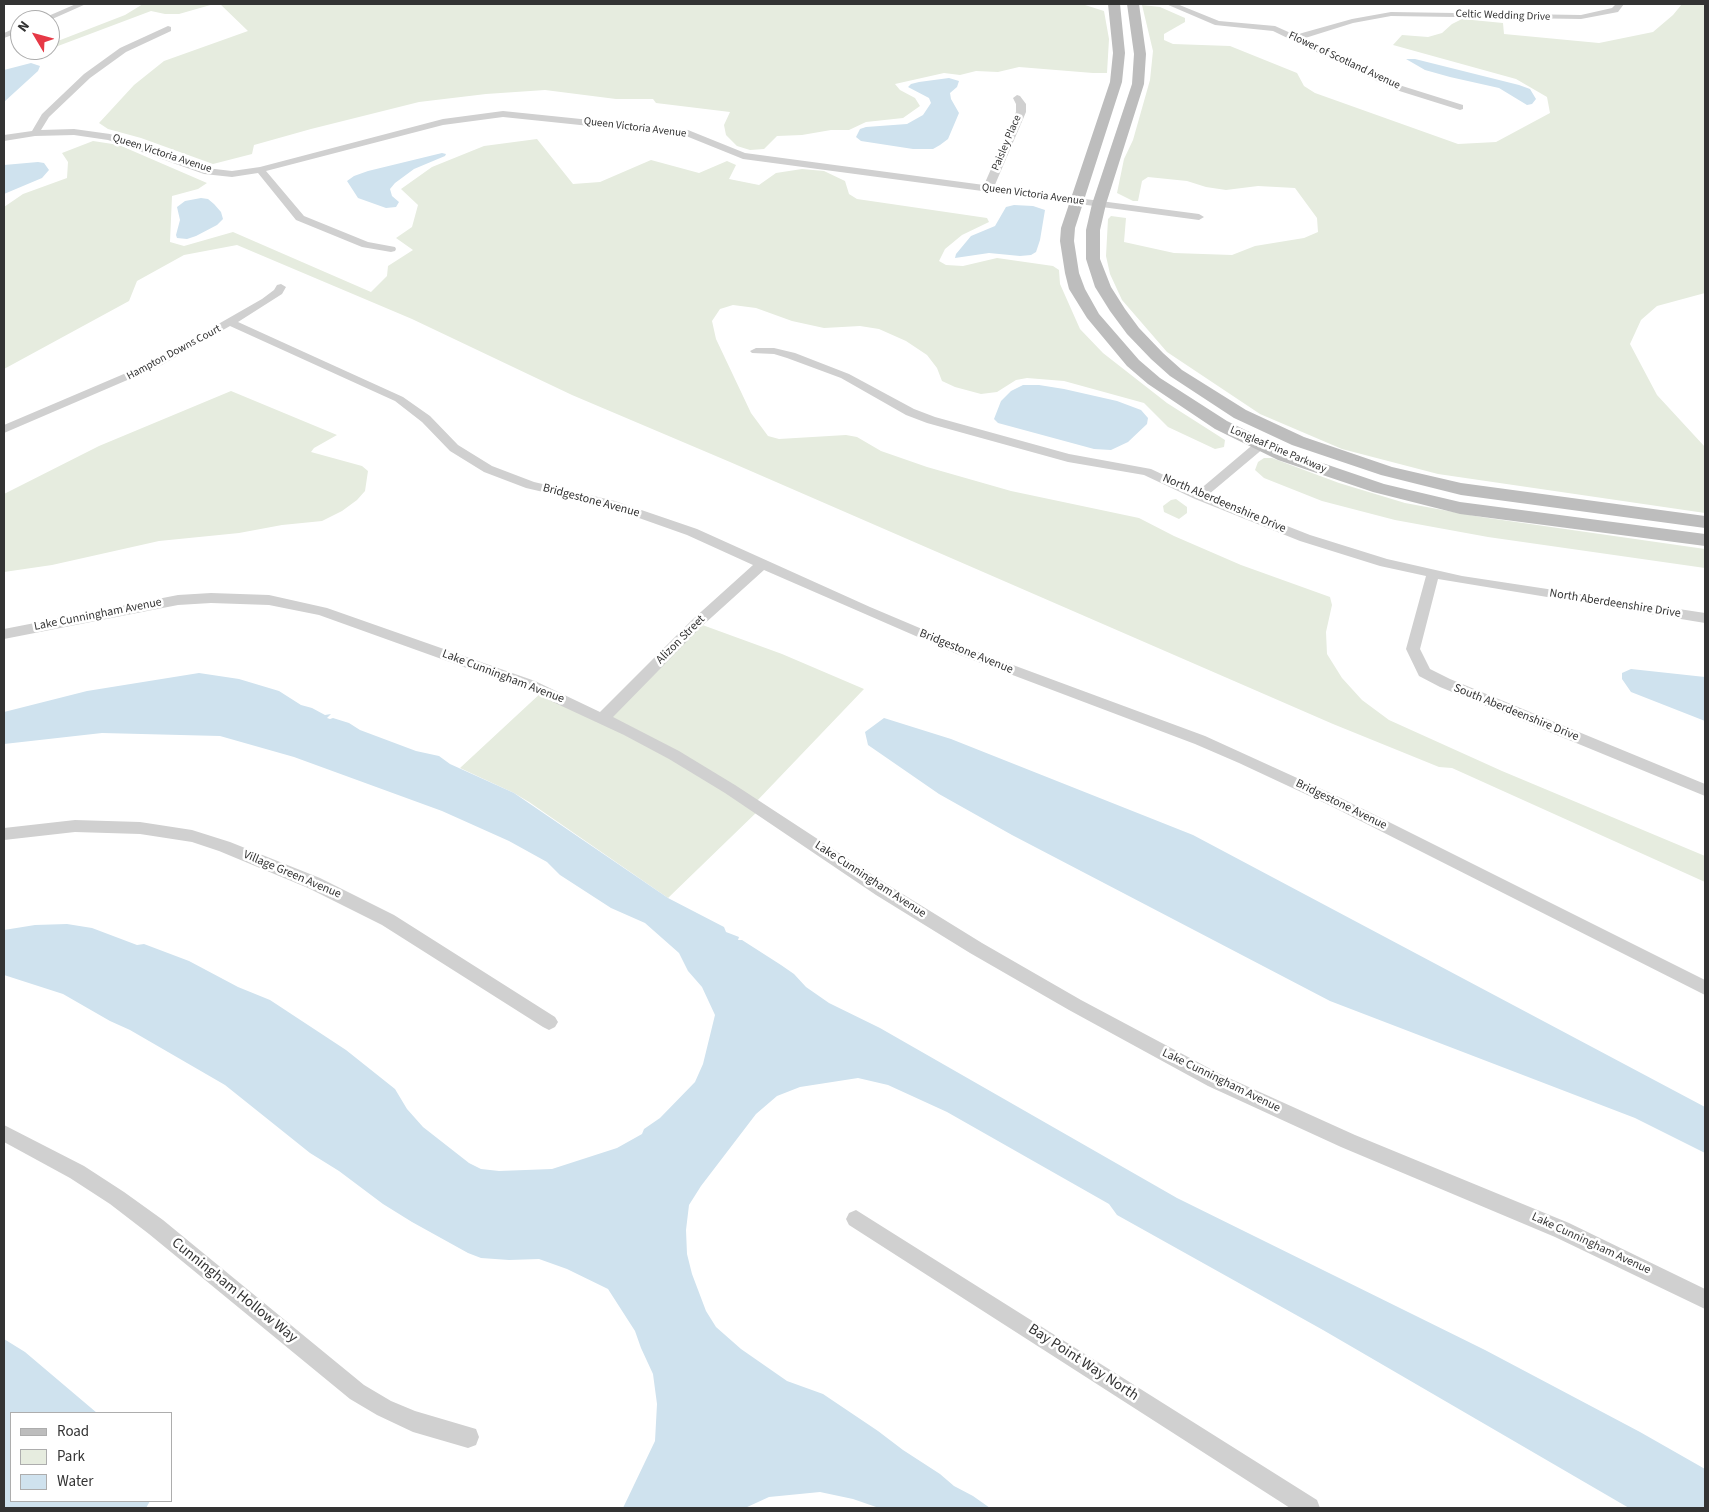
<!DOCTYPE html>
<html>
<head>
<meta charset="utf-8">
<style>
  body { margin:0 }
  #map { position:relative; width:1709px; height:1512px; overflow:hidden; background:#fff; font-family:"Source Sans 3",sans-serif }
  canvas { display:block }
  .frame { position:absolute; inset:0; border:5px solid #333; pointer-events:none }
  .legend { position:absolute; left:10px; top:1412px; width:162px; height:90px; box-sizing:border-box; background:#fff; border:1px solid #adadad; margin:0; padding:6px 9px; list-style:none; font-size:15px; color:#333 }
  .legend li { display:flex; align-items:center; gap:10px; height:25px }
  .legend b { width:25px; border:1px solid #adadad }
  .north { position:absolute; left:10px; top:10px; width:50px; height:50px; box-sizing:border-box; background:#fff; border:1px solid #adadad; border-radius:50%; rotate:307deg; font-size:14px; font-weight:700; line-height:20px; text-align:center; color:#333 }
  .north::after { content:''; display:block; margin:auto; width:18px; height:22px; background:#e63946; clip-path:polygon(50% 0,100% 100%,50% 72%,0 100%) }
</style>
</head>
<body>
<div id="map">
<canvas width="1709" height="1512"></canvas>
<div class="frame"></div>
<ul class="legend">
<li><b style="height:6px;background:#bdbdbd"></b>Road</li>
<li><b style="height:14px;background:#e6ecdf"></b>Park</li>
<li><b style="height:14px;background:#cfe2ee"></b>Water</li>
</ul>
<div class="north">N</div>
</div>
<script>
const context = document.querySelector('canvas').getContext('2d');
context.lineJoin = 'round';
function fill(path, color) { context.fillStyle = color; context.fill(path, 'evenodd'); }
const poly = rows => new Path2D(rows.map(r => 'M' + r).join(''));
function label(font, color, halo, rows, align = 'center') {
  context.font = font + ' "Source Sans 3",sans-serif'; context.lineWidth = 5; context.setLineDash([]); context.textBaseline = 'middle'; context.strokeStyle = halo; context.fillStyle = color; for (const [text, x, y, turn = 0] of rows) {
    context.save(); context.translate(x, y); context.rotate((+turn || 0) * Math.PI / 180); context.textAlign = isNaN(turn) ? turn : align; if (halo) context.strokeText(text, 0, 0); context.fillText(text, 0, 0); context.restore();
  }
}
const green = poly([
  [143,4,214,4,179,14,165,14,151,11,50,49,50,44,125,15],
  [220,4,1085,5,1104,11,1109,39,1107,73,1093,73,1019,67,998,72,976,71,960,75,944,73,895,84,900,90,915,98,920,106,903,118,866,122,849,130,831,130,802,135,777,136,764,149,750,150,737,146,726,135,724,125,730,112,656,103,653,99,616,99,545,90,486,94,419,102,311,129,254,145,252,154,213,164,141,138,108,129,99,123,134,85,164,61,248,31],
  [1682,4,1705,4,1705,293,1657,306,1641,320,1630,344,1657,395,1705,447,1705,513,1438,474,1342,449,1260,414,1167,352,1122,300,1110,274,1106,256,1108,219,1111,216,1126,218,1124,242,1174,253,1232,255,1255,246,1304,238,1318,232,1317,218,1295,188,1258,186,1226,190,1206,187,1187,181,1148,177,1142,181,1138,201,1133,201,1117,193,1124,159,1133,140,1150,80,1153,51,1142,5,1160,7,1185,18,1185,22,1164,34,1164,40,1173,44,1230,46,1297,73,1304,86,1315,93,1458,144,1496,142,1550,113,1547,97,1516,79,1393,45,1402,35,1428,37,1442,33,1452,24,1462,19,1503,23,1504,34,1599,43,1653,32,1673,15],
  [537,139,573,184,600,182,651,160,699,173,727,161,736,165,729,179,759,185,776,173,802,169,824,171,845,181,849,194,857,199,987,218,989,222,962,235,945,249,939,261,946,265,963,266,997,258,1053,266,1059,270,1060,284,1080,329,1103,353,1167,403,1225,440,1224,447,1215,449,1168,427,1144,403,1064,381,1027,378,1016,380,997,392,981,394,955,387,942,381,937,368,927,355,906,341,879,329,860,326,824,328,792,321,756,308,733,305,720,309,712,321,716,339,751,413,768,436,779,439,846,435,857,437,881,451,927,467,1011,491,1139,518,1174,536,1241,565,1330,597,1332,605,1326,632,1327,654,1342,678,1362,700,1389,720,1502,771,1705,856,1705,882,1452,768,1439,767,1333,724,730,462,572,395,412,319,237,245,184,255,137,281,129,301,4,369,4,207,23,194,67,178,68,162,62,153,93,141,119,145,207,183,198,189,172,196,170,242,184,246,233,232,371,292,387,276,388,266,413,250,396,238,412,227,418,205,401,189,432,167,484,146],
  [231,391,337,435,314,448,311,452,362,466,368,471,365,491,357,500,342,511,322,521,282,525,239,533,159,541,52,565,4,572,4,494,99,446],
  [1264,458,1272,458,1339,483,1405,503,1481,517,1705,549,1705,568,1488,537,1395,520,1322,501,1264,478,1255,470,1258,462],
  [1176,499,1187,507,1187,513,1179,519,1164,512,1163,506,1171,500],
  [697,623,782,654,864,689,754,804,760,809,668,898,529,802,514,793,460,768,543,691,603,718]
]);
const water = poly([
  [1406,59,1415,59,1519,85,1530,89,1536,99,1532,104,1527,105,1499,88,1450,77,1425,70],
  [31,63,40,66,38,71,4,102,4,70],
  [949,78,959,81,957,87,950,93,951,99,959,113,948,139,940,145,933,149,913,149,861,141,856,137,860,129,866,127,907,124,923,115,931,103,929,98,908,87,911,84,919,82],
  [442,153,446,154,445,156,414,169,395,183,390,189,392,196,399,202,396,207,386,208,358,198,347,181,354,176,368,171],
  [38,162,44,163,49,170,42,178,4,194,4,165],
  [201,198,208,199,214,204,221,212,223,219,217,225,196,236,187,239,177,238,176,235,180,220,177,207,185,201],
  [1014,205,1033,206,1045,210,1040,240,1036,252,1031,255,1020,256,989,253,955,258,956,254,971,236,995,226,1006,207],
  [1023,385,1039,385,1064,389,1117,401,1141,410,1148,418,1147,424,1128,442,1111,450,1094,449,998,423,994,419,1001,401,1011,391],
  [1631,669,1705,677,1705,721,1631,692,1622,679,1622,673],
  [199,673,239,679,279,691,301,705,312,708,325,715,331,714,327,718,330,719,333,718,349,723,360,730,416,751,439,756,450,764,514,793,668,898,724,927,726,932,739,937,738,940,742,940,781,965,794,974,806,987,829,1003,880,1028,1177,1198,1485,1350,1640,1432,1705,1469,1705,1508,1629,1508,1323,1330,1117,1215,1109,1204,947,1112,888,1085,858,1078,800,1087,777,1096,756,1114,701,1186,689,1205,686,1230,687,1254,692,1274,706,1311,716,1327,741,1349,787,1381,823,1394,878,1431,903,1450,940,1474,954,1486,973,1496,990,1508,879,1508,853,1499,820,1492,769,1497,745,1508,623,1508,655,1441,657,1404,653,1374,641,1348,635,1331,608,1289,567,1269,539,1259,509,1260,481,1258,468,1253,412,1222,383,1204,339,1171,310,1153,225,1085,130,1030,110,1021,63,994,4,975,4,930,35,925,67,924,92,928,137,945,144,944,189,961,238,987,270,1000,346,1050,395,1089,407,1109,423,1127,469,1163,481,1169,499,1171,552,1169,617,1148,642,1134,644,1129,660,1118,695,1082,703,1064,715,1015,702,987,688,971,679,953,645,923,611,908,560,875,547,862,509,841,442,811,294,757,220,736,102,733,4,744,4,712,87,691],
  [884,718,951,739,1193,835,1705,1107,1705,1153,1635,1118,1330,1001,1012,835,939,794,868,745,865,732],
  [4,1339,25,1352,97,1413,11,1413,11,1501,150,1501,146,1508,4,1508]
]);
const minor = poly([
  [76,4,86,4,50,20,39,20,76,4],
  [1166,4,1177,4,1219,21,1275,26,1295,35,1352,19,1391,12,1581,15,1612,8,1616,4,1624,4,1618,12,1581,19,1391,16,1353,23,1302,39,1399,85,1463,105,1463,109,1460,110,1393,89,1273,31,1215,25,1166,4],
  [20,26,20,32,4,38,4,33,20,26],
  [168,26,171,27,171,31,126,52,90,78,49,117,41,130,74,129,110,134,206,168,232,171,260,167,443,119,503,111,688,130,745,153,984,185,1016,112,1016,104,1013,98,1017,95,1020,96,1026,104,1026,112,994,187,1199,214,1204,217,1199,220,743,159,686,136,503,117,443,125,266,171,304,216,368,242,395,247,396,249,395,251,391,252,362,247,296,220,258,173,232,177,204,174,108,140,74,135,35,136,4,141,4,135,32,131,42,114,84,74,120,48,168,26],
  [281,284,286,287,282,294,238,322,403,397,430,416,458,445,492,466,534,482,615,501,697,529,870,607,967,648,1205,736,1341,798,1705,980,1705,995,1331,806,1239,763,1195,744,957,654,764,570,702,626,613,717,679,751,735,785,888,885,982,943,1081,1000,1220,1074,1355,1135,1569,1223,1705,1289,1705,1309,1555,1237,1341,1147,1208,1086,1069,1010,970,953,876,895,725,793,669,759,624,735,525,689,319,615,269,605,211,603,178,605,4,639,4,629,178,595,211,593,269,595,327,608,535,681,600,712,692,620,753,565,687,535,608,507,526,488,484,472,450,451,422,422,395,401,230,326,160,366,4,433,4,425,152,362,262,299,274,290,277,285,281,284],
  [756,348,774,348,795,353,849,374,914,409,935,417,1069,454,1151,469,1198,491,1256,442,1264,442,1266,445,1264,448,1208,495,1310,535,1387,559,1462,576,1705,613,1705,623,1438,579,1420,649,1430,669,1450,679,1705,784,1705,796,1440,687,1419,676,1406,649,1426,576,1380,566,1300,541,1195,499,1144,475,1068,462,927,423,906,415,841,378,787,358,774,354,752,353,750,351,756,348],
  [75,820,140,822,192,830,230,842,320,878,394,915,555,1017,558,1022,555,1027,549,1030,543,1027,382,925,308,888,219,851,192,842,140,834,75,832,4,840,4,828,75,820],
  [4,1125,84,1166,124,1192,163,1220,364,1385,391,1401,415,1411,476,1429,479,1437,476,1445,468,1448,413,1432,377,1415,350,1399,149,1234,110,1204,70,1178,4,1142,4,1125],
  [856,1210,1317,1500,1320,1508,1290,1508,849,1225,846,1219,849,1213,856,1210]
]);
const secondary = poly([
  [1108,4,1120,4,1125,53,1122,82,1075,228,1074,241,1079,273,1085,289,1099,314,1139,360,1160,378,1227,421,1290,452,1384,484,1460,502,1705,534,1705,546,1460,514,1373,492,1278,460,1215,429,1148,384,1127,366,1087,318,1069,289,1065,273,1060,241,1061,228,1110,82,1113,53,1108,4],
  [1127,4,1139,4,1146,54,1144,84,1106,204,1100,230,1100,259,1111,287,1125,309,1139,328,1163,353,1182,370,1246,410,1304,437,1392,467,1461,483,1705,516,1705,528,1461,495,1381,475,1292,445,1234,418,1170,376,1151,359,1127,334,1110,311,1095,287,1086,259,1086,230,1092,204,1132,84,1134,54,1127,4]
]);
const farStreetnames = [
  ["Celtic Wedding Drive",1503,16,2],
  ["Flower of Scotland Avenue",1344,61,25],
  ["Queen Victoria Avenue",635,128,7],
  ["Paisley Place",1007,143,-67],
  ["Queen Victoria Avenue",162,154,18],
  ["Queen Victoria Avenue",1033,195,8],
  ["Hampton Downs Court",174,353,-28],
  ["Longleaf Pine Parkway",1278,450,23]
];
const streetNames = [
  ["Bridgestone Avenue",591,501,15],
  ["North Aberdeenshire Drive",1224,504,23],
  ["North Aberdeenshire Drive",1615,604,9],
  ["Lake Cunningham Avenue",98,615,-11],
  ["Alizon Street",681,640,-45],
  ["Bridgestone Avenue",966,652,22],
  ["Lake Cunningham Avenue",503,677,21],
  ["South Aberdeenshire Drive",1516,713,22],
  ["Bridgestone Avenue",1341,805,26],
  ["Village Green Avenue",292,875,23],
  ["Lake Cunningham Avenue",870,880,33],
  ["Lake Cunningham Avenue",1221,1081,26],
  ["Lake Cunningham Avenue",1591,1244,25]
];
const nearStreetnames = [
  ["Cunningham Hollow Way",234,1291,39],
  ["Bay Point Way North",1083,1363,33]
];
fill(green, '#e6ecdf');
fill(water, '#cfe2ee');
fill(minor, '#d0d0d0');
fill(secondary, '#bdbdbd');
label('11px', '#333', '#fff', farStreetnames);
label('12px', '#333', '#fff', streetNames);
label('15px', '#333', '#fff', nearStreetnames);
</script>
</body>
</html>
